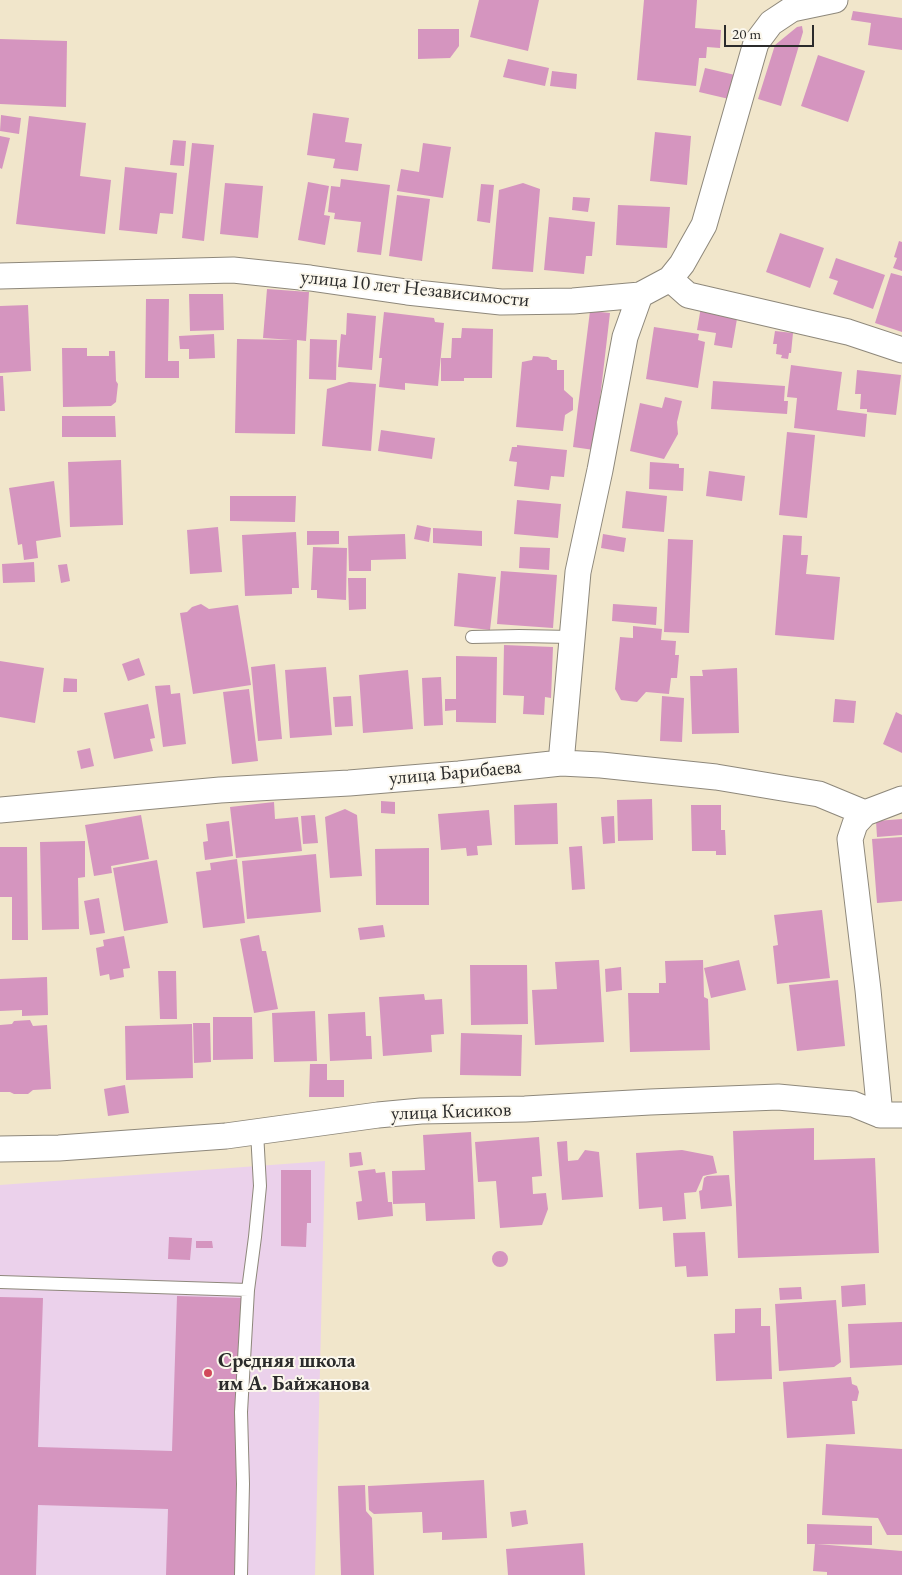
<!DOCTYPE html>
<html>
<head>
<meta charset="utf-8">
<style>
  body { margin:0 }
  #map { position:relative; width:902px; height:1575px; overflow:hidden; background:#f1e6cb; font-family:"EB Garamond",serif }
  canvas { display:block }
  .scale { position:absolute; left:724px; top:25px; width:90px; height:22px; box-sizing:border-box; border:2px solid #2b2b2b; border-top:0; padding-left:6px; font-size:15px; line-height:18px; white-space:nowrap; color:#2b2b2b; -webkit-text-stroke:4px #fbf7ec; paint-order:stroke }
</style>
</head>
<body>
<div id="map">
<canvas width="902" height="1575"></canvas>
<div class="scale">20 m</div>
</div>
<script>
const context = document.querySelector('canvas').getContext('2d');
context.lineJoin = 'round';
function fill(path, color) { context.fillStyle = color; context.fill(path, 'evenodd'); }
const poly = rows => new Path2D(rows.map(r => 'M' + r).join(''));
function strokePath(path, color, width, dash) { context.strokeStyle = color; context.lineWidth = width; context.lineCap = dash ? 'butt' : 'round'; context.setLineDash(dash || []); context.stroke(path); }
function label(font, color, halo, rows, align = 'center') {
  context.font = font + ' "EB Garamond",serif'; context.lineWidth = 4; context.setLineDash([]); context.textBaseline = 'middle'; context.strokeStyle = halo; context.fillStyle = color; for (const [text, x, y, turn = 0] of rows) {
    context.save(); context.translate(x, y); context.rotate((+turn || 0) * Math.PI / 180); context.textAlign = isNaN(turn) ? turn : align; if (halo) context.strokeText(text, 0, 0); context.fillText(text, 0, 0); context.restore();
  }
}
const built = poly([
  [325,1161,315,1575,0,1575,0,1185]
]);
const building = poly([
  [479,0,539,0,528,51,470,37],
  [644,0,697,0,695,28,721,30,720,48,707,47,706,58,699,58,696,86,637,80],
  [853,11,902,18,902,50,868,45,871,23,851,20],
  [802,26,803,32,781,106,758,99,775,45,797,27],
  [418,29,459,29,459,46,450,58,418,59],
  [0,39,67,41,66,107,0,104],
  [818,55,865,71,848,122,801,106],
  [508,59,549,68,545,86,503,77],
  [705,68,735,75,729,99,699,92],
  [552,71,577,74,576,89,550,86],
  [313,113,349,118,345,142,362,144,358,171,333,168,335,159,307,155],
  [1,115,21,118,19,134,0,131],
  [29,116,86,123,80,176,111,180,105,234,16,224],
  [655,132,691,136,687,185,650,181],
  [0,136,10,138,2,169,0,168],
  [173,140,186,141,184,166,170,165],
  [192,143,214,145,204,241,182,238],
  [423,143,451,147,443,198,397,191,401,169,419,172],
  [125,167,177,173,173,214,160,213,157,234,119,230],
  [341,179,390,185,381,255,357,252,361,222,334,219,335,213,328,212,331,186,340,187],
  [308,182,329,186,324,215,330,216,325,245,298,240],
  [225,183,263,186,258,238,220,234],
  [523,183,540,189,533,272,492,269,499,190],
  [481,184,494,185,490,223,477,221],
  [397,195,430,199,422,261,389,256],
  [573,197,590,198,588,212,572,210],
  [618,205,670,207,667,248,616,245],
  [549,217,595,222,592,256,586,256,584,274,544,270],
  [780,233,824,248,810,288,766,272],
  [899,241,902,242,902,271,893,268,897,258,894,257],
  [836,258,885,275,873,309,833,294,838,281,829,278],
  [891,273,902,276,902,332,875,323],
  [267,289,309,292,306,341,297,340,295,434,235,433,237,339,293,340,263,338],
  [189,294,223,294,224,330,190,331],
  [146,299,169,299,168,361,179,361,179,378,145,378],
  [28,305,31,371,0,373,0,306],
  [701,307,738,313,732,348,714,345,716,333,697,330],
  [590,311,610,313,594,450,573,447],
  [384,312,434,318,435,322,444,323,438,386,405,383,405,390,379,387,382,358,379,358],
  [347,313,376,316,372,370,338,367,341,334,346,335],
  [654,327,699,334,698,340,705,342,698,388,646,379],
  [462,328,493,329,492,378,464,378,464,381,441,381,441,358,451,358,452,338,461,338],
  [775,331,793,333,791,353,789,353,788,359,781,358,782,355,776,354,777,344,773,344],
  [214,334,215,358,189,359,189,349,180,349,179,336],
  [310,339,337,340,336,380,309,379],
  [62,348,87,348,87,356,109,356,109,351,115,351,116,381,118,384,116,402,111,406,63,407],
  [533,356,548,357,552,360,557,360,557,370,564,370,564,390,573,398,573,410,565,415,563,431,516,427,522,362,532,360],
  [791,365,842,372,837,410,867,414,865,437,794,428,797,398,787,397],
  [857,370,901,375,896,415,867,412,867,409,860,409,861,394,855,394],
  [0,376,3,376,5,411,0,411],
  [713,381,785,386,784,401,788,401,787,414,711,409],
  [349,382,376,384,371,451,322,446,327,389],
  [665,397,682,401,677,422,678,434,664,459,630,451,640,403,662,408],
  [62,416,115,416,116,437,62,437],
  [381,430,435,438,432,459,378,451],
  [787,432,815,435,807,518,779,515],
  [517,445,567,450,564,477,551,476,549,490,514,486,517,462,509,461,512,447,517,447],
  [121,460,123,525,70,527,68,462],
  [650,462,679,464,679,468,684,468,683,491,649,489],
  [709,471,745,476,742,501,706,496],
  [54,481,61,537,36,541,38,558,24,560,22,544,18,545,9,488],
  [626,491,667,496,664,532,622,528],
  [230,496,296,496,295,522,230,521],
  [517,500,561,504,558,538,514,534],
  [417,525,431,528,429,542,414,539],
  [218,527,222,572,190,574,187,530],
  [433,528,482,531,482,546,433,543],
  [307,531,339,531,339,544,307,545],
  [296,532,299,588,292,588,292,594,245,596,242,535],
  [405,534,406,559,371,560,371,571,349,571,348,536],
  [603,534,626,538,624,552,601,548],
  [783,535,802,536,801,555,808,555,806,574,840,577,834,640,775,635],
  [668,539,693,540,689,633,664,632],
  [313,547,347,548,346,600,317,598,317,590,311,590],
  [520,547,550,548,549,570,519,568],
  [34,562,35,582,3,583,2,564],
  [67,564,70,581,61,583,58,565],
  [501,571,557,575,553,628,497,624],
  [458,573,496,577,490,630,454,626],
  [348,578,366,578,366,609,349,610],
  [201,604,209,609,238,605,251,685,193,694,180,613,187,612,192,607],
  [613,604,657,607,656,625,612,621],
  [633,626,662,629,661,640,676,641,675,655,679,655,677,678,671,678,669,694,646,692,637,702,621,700,615,689,620,637,633,638],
  [504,645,553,647,551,698,545,697,544,715,523,714,524,696,503,695],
  [456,656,497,657,496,723,456,722,456,710,445,711,445,699,456,699],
  [139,658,145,675,128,681,122,664],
  [0,661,44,668,35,723,0,717],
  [275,664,282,739,258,741,251,667],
  [326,667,332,735,290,738,285,670],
  [737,668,739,733,692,734,690,676,703,676,702,670],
  [408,670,413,729,363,733,359,675],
  [441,677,443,725,424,726,422,678],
  [64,678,77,679,77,692,63,692],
  [170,685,171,694,180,693,186,744,163,747,155,686],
  [249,689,258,761,232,764,223,692],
  [351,696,353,726,335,727,333,697],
  [662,696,684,698,682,742,660,741],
  [835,699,856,701,854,723,833,722],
  [148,704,155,738,150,739,153,751,114,759,104,713],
  [896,712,902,715,902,753,883,744],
  [90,748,94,766,81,769,77,751],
  [652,799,653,840,618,841,617,800],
  [381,801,395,802,395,814,381,813],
  [274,802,275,819,298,817,302,851,236,858,230,807],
  [557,803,558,844,515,845,514,805],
  [691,805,721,805,721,830,725,830,726,855,716,855,716,851,692,851],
  [345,809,357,815,362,876,330,878,325,817],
  [489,810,492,845,477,846,478,855,467,856,466,848,441,850,438,814],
  [141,815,149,859,111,866,112,873,94,876,85,825],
  [315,815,318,843,303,844,301,816],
  [614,816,615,843,603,844,601,817],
  [902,819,902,835,877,837,876,821],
  [229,821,233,856,205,860,203,842,208,841,206,824],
  [902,837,902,901,877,903,872,839],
  [85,841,85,877,78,878,79,929,42,930,40,842],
  [582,846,585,889,572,890,569,847],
  [0,847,27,847,28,940,12,940,12,897,0,897],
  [429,848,429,905,376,905,375,849],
  [316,854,321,912,247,919,242,861],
  [237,859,245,923,203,928,196,872,211,870,210,863],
  [157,860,168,923,124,931,113,868],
  [99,898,105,933,90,935,84,901],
  [822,910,830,978,777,984,773,946,778,945,774,915],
  [383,925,385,937,360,940,358,928],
  [259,935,262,951,266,951,278,1009,254,1013,240,939],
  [124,936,130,968,123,969,124,977,110,980,109,974,100,976,96,948,104,946,103,940],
  [599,960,604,1042,535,1045,532,990,557,989,555,962],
  [703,960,704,997,708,999,710,1050,630,1052,628,993,659,993,659,983,666,983,665,961],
  [739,960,746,990,711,998,704,968],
  [470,965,527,965,528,1024,471,1025],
  [621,967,622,990,606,992,605,969],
  [158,971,176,971,177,1019,160,1019],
  [47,977,48,1015,22,1016,22,1010,0,1011,0,979],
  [838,980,845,1046,797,1051,789,985],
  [424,994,425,1000,442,999,444,1034,431,1035,432,1052,383,1056,379,997],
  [315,1011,317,1061,274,1062,272,1013],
  [365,1012,366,1036,371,1036,372,1059,330,1061,328,1014],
  [213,1017,252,1017,253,1059,213,1060],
  [30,1020,33,1026,47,1025,51,1089,33,1090,28,1094,14,1094,10,1092,0,1092,0,1025,12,1024,14,1021],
  [193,1023,210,1023,211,1062,194,1063],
  [192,1024,193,1078,126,1080,125,1026],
  [461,1033,522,1035,521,1076,460,1075],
  [310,1064,327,1064,327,1080,344,1080,344,1097,309,1097],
  [125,1085,129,1113,108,1116,104,1089],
  [814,1128,814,1160,875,1158,879,1253,738,1258,733,1131],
  [471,1132,475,1219,426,1221,425,1203,393,1204,392,1171,425,1170,423,1135],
  [539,1137,542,1176,532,1177,533,1194,546,1193,548,1209,542,1225,500,1228,496,1181,478,1182,475,1142],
  [567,1141,568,1161,578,1160,585,1150,599,1152,603,1197,562,1200,557,1142],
  [682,1150,713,1156,717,1173,703,1176,696,1192,684,1193,686,1219,663,1221,662,1207,639,1209,636,1153],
  [361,1152,363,1165,350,1167,349,1153],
  [375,1169,376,1173,385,1172,388,1202,392,1202,393,1216,358,1220,356,1202,362,1201,358,1171],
  [281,1170,311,1170,311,1223,307,1223,306,1247,281,1246],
  [729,1175,732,1206,701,1209,699,1191,702,1190,704,1178,707,1176],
  [705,1232,708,1276,687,1277,686,1266,675,1267,673,1233],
  [169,1237,192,1238,190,1260,168,1259],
  [196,1241,212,1241,213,1248,196,1248],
  '492 1259a8 8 0 1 1 16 0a8 8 0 1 1-16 0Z',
  [865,1284,866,1305,842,1307,841,1286],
  [801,1287,802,1299,780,1300,779,1288],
  [177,1296,243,1298,235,1575,166,1575,168,1509,38,1505,36,1575,0,1575,0,1297,43,1298,38,1447,172,1451],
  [836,1300,841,1362,834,1367,779,1371,775,1304],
  [761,1308,761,1326,770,1326,772,1379,716,1381,714,1334,735,1333,735,1309],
  [902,1322,902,1365,850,1368,848,1324],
  [851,1377,852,1384,857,1386,859,1392,857,1401,852,1401,855,1434,787,1438,783,1382],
  [826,1444,902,1449,902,1535,887,1535,878,1518,822,1515],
  [484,1480,487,1538,442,1540,442,1532,423,1533,422,1512,374,1514,369,1510,368,1486],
  [365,1485,366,1511,372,1518,374,1575,341,1575,338,1486],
  [526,1510,528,1524,512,1527,510,1512],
  [807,1524,872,1526,872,1545,817,1544,902,1551,902,1575,827,1575,827,1572,813,1571,815,1544,807,1544],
  [583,1543,585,1575,508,1575,506,1549]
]);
const service = poly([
  [472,637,519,636,572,637],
  [0,1282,248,1290],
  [241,1575,243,1484,241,1412,248,1290,255,1237,260,1186,257,1132]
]);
const minor = poly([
  [0,276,233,270,310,278,407,292,501,302,573,301,640,295,670,279,682,264,704,225,756,43,771,23,792,9,835,0],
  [670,279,688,295,848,332,902,350],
  [561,763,578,572,600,470,625,337,640,295],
  [0,810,220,790,349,783,459,774,561,763,601,765,716,777,782,788,819,794,865,813,902,799],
  [865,813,855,824,850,839,868,990,880,1115],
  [0,1149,59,1148,226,1136,378,1115,421,1111,525,1109,650,1102,778,1097,853,1104,880,1115,902,1115]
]);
const markers = [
  [208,1373,5,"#d1495b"]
];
const streetNames = [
  ["улица 10 лет Независимости",415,289,6],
  ["улица Барибаева",455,773,-5],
  ["улица Кисиков",451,1112,-2]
];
const poiNames = [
  ["Средняя школа",218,1362],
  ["им А. Байжанова",218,1385]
];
fill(built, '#ebd1eb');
fill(building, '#d595bf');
strokePath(service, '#8e887b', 14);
strokePath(minor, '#8e887b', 27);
strokePath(service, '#fff', 12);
strokePath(minor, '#fff', 25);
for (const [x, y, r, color] of markers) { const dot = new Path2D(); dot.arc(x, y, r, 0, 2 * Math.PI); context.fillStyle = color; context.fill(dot); strokePath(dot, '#fbf7ec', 2); }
label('20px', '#2b2b2b', '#fbf7ec', streetNames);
label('bold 20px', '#2b2b2b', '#fbf7ec', poiNames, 'left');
</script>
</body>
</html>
